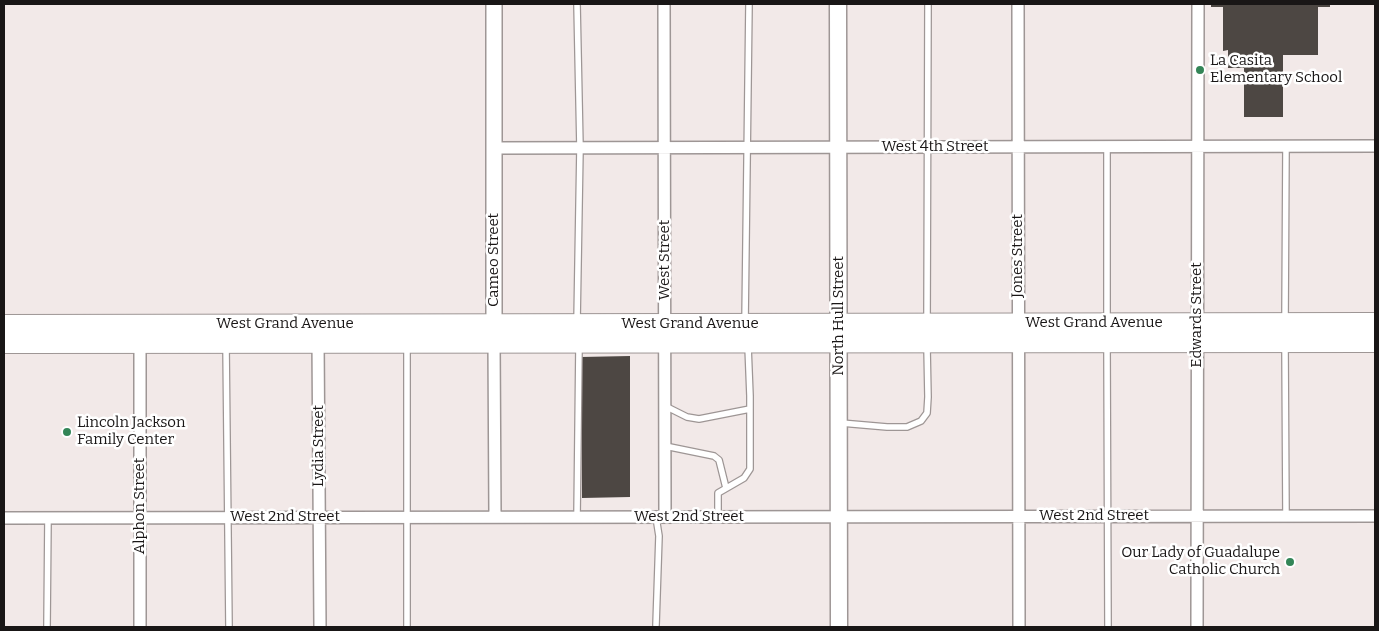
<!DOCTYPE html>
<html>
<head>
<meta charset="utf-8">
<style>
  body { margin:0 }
  #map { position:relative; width:1379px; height:631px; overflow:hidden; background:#f2e9e8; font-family:Bitter,serif }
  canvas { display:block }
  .frame { position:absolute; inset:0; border:5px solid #191616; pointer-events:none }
</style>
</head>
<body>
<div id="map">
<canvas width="1379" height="631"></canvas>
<div class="frame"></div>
</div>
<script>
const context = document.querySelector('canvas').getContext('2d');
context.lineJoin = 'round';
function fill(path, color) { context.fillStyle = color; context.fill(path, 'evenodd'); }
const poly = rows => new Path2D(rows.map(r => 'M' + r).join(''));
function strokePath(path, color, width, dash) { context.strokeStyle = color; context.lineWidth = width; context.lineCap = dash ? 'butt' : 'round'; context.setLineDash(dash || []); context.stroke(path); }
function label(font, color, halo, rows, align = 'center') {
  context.font = font + ' Bitter,serif'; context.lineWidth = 5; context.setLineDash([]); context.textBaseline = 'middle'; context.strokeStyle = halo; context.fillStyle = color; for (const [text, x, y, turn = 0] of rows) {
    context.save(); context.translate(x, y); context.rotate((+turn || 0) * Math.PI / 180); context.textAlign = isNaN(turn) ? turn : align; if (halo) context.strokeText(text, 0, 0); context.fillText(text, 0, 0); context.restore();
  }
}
const building = poly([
  [1211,4,1330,4,1330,7,1318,7,1318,55,1283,55,1283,117,1244,117,1244,68,1228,68,1228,50,1223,51,1223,7,1211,7],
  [630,356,630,497,582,498,581,357]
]);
const service = poly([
  [577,4,580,148,577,322],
  [1107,147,1107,321],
  [1285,320,1286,147],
  [927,321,928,4],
  [745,322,749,4],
  [226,345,229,627],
  [1285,346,1286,516],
  [407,347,407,627],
  [1107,347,1108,627],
  [665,406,687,417,699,419,750,409],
  [841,423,887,427,907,427,921,421,927,413,928,397,927,347],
  [665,446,714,456,719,460,726,488],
  [577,517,579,346],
  [718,517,718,493,744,478,750,469,750,396,748,346],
  [656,625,659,536,656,517],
  [47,626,48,518]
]);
const minor = poly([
  [664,4,665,517],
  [1018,4,1019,627],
  [494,148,1375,146],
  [318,339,320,627],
  [494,342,495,517],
  [4,518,1375,516],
  [140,627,140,339],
  [1197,627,1198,4]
]);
const tertiary = poly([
  [494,4,494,333]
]);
const secondary = poly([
  [838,4,839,627]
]);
const trunk = poly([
  [4,325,1375,323],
  [4,343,1375,342]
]);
const markers = [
  [1200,70,5,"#338557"],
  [67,432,5,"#338557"],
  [1290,562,5,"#338557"]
];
const poiNames = [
  ["La Casita",1210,61],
  ["Elementary School",1210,78],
  ["Lincoln Jackson",77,423],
  ["Family Center",77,440],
  ["Our Lady of Guadalupe",1280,553,"right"],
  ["Catholic Church",1280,570,"right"]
];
const streetNames = [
  ["West 4th Street",935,147],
  ["Jones Street",1018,256,-90],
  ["Cameo Street",494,260,-90],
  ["West Street",665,260,-90],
  ["Edwards Street",1197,315,-90],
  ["North Hull Street",839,316,-90],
  ["West Grand Avenue",1094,323],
  ["West Grand Avenue",285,324],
  ["West Grand Avenue",690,324],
  ["Lydia Street",319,446,-90],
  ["Alphon Street",140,506,-90],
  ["West 2nd Street",1094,516],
  ["West 2nd Street",285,517],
  ["West 2nd Street",689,517]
];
fill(building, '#4d4743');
strokePath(service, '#9e9695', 8);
strokePath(minor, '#9e9695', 14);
strokePath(tertiary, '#9e9695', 18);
strokePath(secondary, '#9e9695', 19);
strokePath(trunk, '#9e9695', 22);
strokePath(service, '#fff', 5.5);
strokePath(minor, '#fff', 11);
strokePath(tertiary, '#fff', 15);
strokePath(secondary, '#fff', 16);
strokePath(trunk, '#fff', 20);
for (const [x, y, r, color] of markers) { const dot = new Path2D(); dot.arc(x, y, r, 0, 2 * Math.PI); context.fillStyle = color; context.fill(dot); strokePath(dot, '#fff', 2); }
label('15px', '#191616', '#fff', poiNames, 'left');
label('15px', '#191616', '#fff', streetNames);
</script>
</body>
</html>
